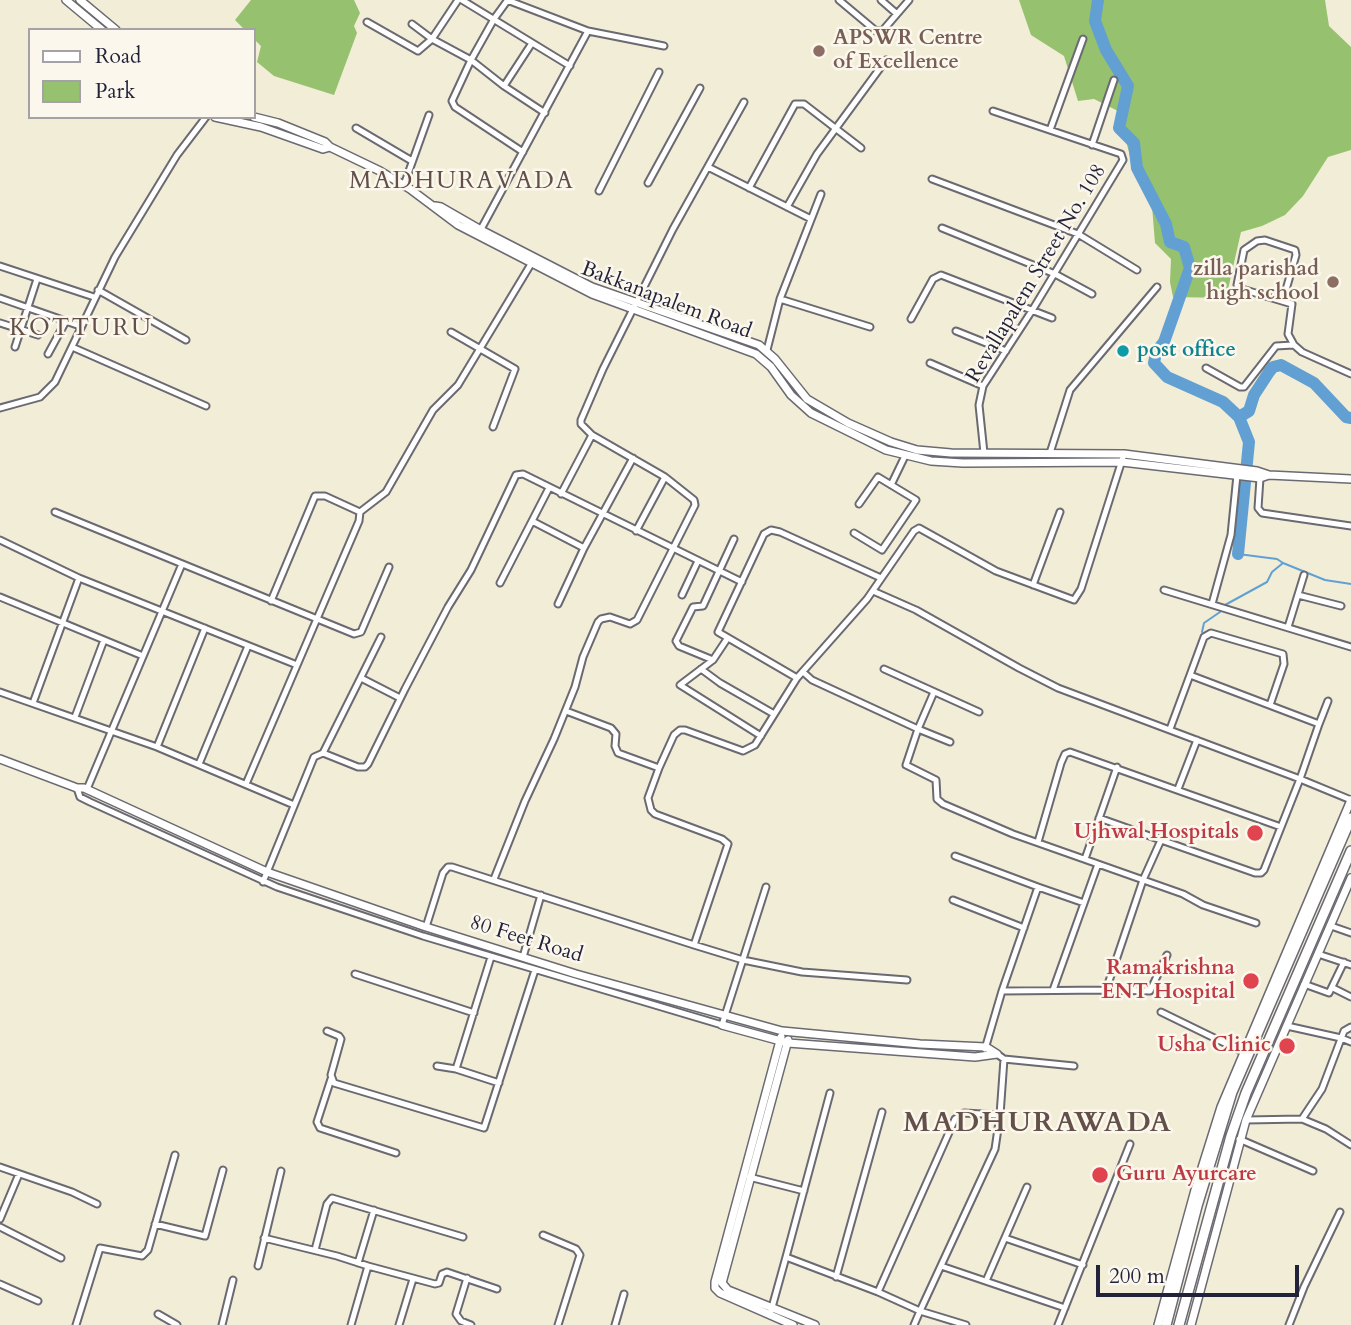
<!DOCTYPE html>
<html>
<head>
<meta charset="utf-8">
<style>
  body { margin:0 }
  #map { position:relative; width:1351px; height:1325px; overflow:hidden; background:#f2edd7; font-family:Cardo,serif }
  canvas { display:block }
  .legend { position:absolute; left:28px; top:28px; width:228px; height:91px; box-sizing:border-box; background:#fbf7ec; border:2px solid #a4a2a5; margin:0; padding:9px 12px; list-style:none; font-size:21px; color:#22223b }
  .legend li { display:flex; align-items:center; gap:14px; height:35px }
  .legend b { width:35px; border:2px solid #a4a2a5 }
  .scale { position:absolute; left:1096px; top:1265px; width:203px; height:32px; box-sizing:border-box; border:4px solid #22223b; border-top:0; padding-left:9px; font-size:21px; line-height:24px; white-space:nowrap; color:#22223b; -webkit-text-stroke:5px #fbf7ec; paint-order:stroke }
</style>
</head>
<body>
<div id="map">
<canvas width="1351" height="1325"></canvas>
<ul class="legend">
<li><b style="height:9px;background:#fff"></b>Road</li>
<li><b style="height:19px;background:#96c16e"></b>Park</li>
</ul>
<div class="scale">200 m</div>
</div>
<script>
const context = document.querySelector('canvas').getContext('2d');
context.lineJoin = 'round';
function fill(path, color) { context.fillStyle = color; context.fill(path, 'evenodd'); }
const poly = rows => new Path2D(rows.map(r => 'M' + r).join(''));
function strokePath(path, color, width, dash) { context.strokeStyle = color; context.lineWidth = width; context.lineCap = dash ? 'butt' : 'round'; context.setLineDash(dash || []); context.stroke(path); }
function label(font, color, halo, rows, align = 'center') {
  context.font = font + ' Cardo,serif'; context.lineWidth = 5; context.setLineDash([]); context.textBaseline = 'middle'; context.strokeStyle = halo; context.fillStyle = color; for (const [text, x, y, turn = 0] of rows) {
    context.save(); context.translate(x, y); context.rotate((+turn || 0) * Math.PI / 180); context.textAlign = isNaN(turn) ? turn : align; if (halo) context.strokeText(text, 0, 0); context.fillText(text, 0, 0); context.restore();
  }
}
const green = poly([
  [251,0,354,0,360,13,354,26,357,33,334,95,274,76,257,62,261,46,254,39,254,30,245,30,235,20],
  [1019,0,1325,0,1329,26,1351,47,1351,150,1328,157,1303,196,1285,215,1262,226,1241,232,1226,298,1173,297,1170,282,1171,259,1155,243,1152,206,1143,190,1130,156,1118,111,1094,99,1078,101,1064,56,1031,35]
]);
const stream = poly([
  [1283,563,1325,580,1351,584],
  [1225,605,1267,582,1272,572,1283,563,1277,559,1238,554],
  [1202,632,1204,623,1220,612]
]);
const river = poly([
  [1098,0,1095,21,1106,50,1128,86,1119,128,1134,143,1137,168,1166,224,1170,242,1184,247,1190,268,1164,342,1156,352,1154,363,1167,377,1223,402,1239,417,1249,442,1238,554],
  [1239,417,1249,411,1254,395,1269,372,1273,367,1281,365,1314,383,1346,417,1351,418]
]);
const minor = poly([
  [462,0,570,66],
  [839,0,876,31,884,29,909,0],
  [881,0,897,14],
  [507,1,494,19,471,60,452,101,455,107,523,152],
  [367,22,418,51,432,39,458,0],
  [412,24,432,39,471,60,504,86,545,113],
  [588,31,664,46],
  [504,86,532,43],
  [356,128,412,161],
  [1050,130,1083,39],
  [1092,145,1114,80],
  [708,167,811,219],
  [932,179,1078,234,1137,270],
  [648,183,700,88],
  [404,185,429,115],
  [749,188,795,104,804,104,861,148],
  [599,191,659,72],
  [787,207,817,154,886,60],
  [942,228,1055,274,1092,294],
  [480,231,588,31,507,0],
  [0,266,94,297],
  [98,290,186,340],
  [0,298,80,326],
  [780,299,870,327],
  [1283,300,1296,255,1295,250,1265,240,1257,241,1244,250,1237,285,1242,289,1292,304,1288,334,1294,345,1302,352,1351,374],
  [911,319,933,279,941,275,1052,318],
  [0,323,38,335],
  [956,331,1006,351],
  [451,332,515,369,493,427],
  [15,347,37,279],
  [72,347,206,406],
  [767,350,780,299,821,194],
  [48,354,66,321],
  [930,363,983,386],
  [1206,368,1240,387,1244,387,1276,346,1293,345],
  [0,408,40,397,55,382,115,257,177,155,206,117],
  [984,453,979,405,983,386,1033,309,1123,160,1121,154,993,111],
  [1050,453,1070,390,1157,287],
  [1260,478,1258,508,1262,513,1351,526],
  [891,485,905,456],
  [561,494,592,435],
  [55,512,354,634,361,632,389,567],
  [360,512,386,492,433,410,458,385,531,264],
  [532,521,584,548,558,604],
  [636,531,665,477],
  [854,533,882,550,916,500,878,477,859,504],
  [0,540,79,578,297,665],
  [584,548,633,458],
  [500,583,549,488],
  [1033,585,1060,512],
  [1164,590,1351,647],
  [873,591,916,610,1019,668,1058,688,1300,779,1319,724,1190,675,1170,729],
  [682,595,698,561],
  [1298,595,1341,606],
  [0,597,143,656],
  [1212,604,1231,535,1237,475],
  [1288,627,1304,575],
  [727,639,713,660,680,685,761,736],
  [713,660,679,646,676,641,693,607,703,606,734,539],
  [701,669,720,683,774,714],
  [884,669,979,712],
  [803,672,812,680,918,729,906,765,936,780,937,799,943,804,1013,834,1183,894,1203,905,1256,923],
  [1190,675,1204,637,1211,633,1283,654,1284,664,1270,705],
  [361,678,400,698],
  [797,678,718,632,764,534,771,530,780,532,881,578],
  [0,692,157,747,294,805],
  [934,692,918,729,950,742],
  [33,703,79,578],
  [566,711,611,728,616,734,615,746,618,753,659,768],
  [75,717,104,640],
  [1319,724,1328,701],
  [157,747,205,628],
  [323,753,381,637],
  [199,764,248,646],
  [246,784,359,521,360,512,325,496,315,496,271,601],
  [77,788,80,797,90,802,277,887,423,936,722,1025,766,887],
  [87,789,182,564],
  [1178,789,1197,740],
  [1099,818,1161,840],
  [1038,842,1061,763,1065,754,1070,752,1281,827],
  [955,856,1038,887],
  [1085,859,1117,767],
  [494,879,525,801,554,739,575,687,583,657,598,622,601,619,610,617,630,624,637,620,695,505,694,500,665,477,592,435,581,424,581,420,603,369,673,229,744,102],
  [263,882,314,757,323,753,358,767,365,767,368,764,405,689,448,607,471,570,516,475,523,474,742,582],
  [953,900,1024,928],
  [1331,926,1351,933],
  [426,927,443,873,448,867,452,867,694,945],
  [1318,954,1351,965],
  [523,957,541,895],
  [355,974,474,1013],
  [907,980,802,972,743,960,694,945,728,844,722,839,655,814,651,810,648,798,659,768,674,735,680,730,685,730,743,751,755,745,797,678,867,599,914,531,919,528,996,571,1074,600,1081,589,1124,454],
  [1304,984,1329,993,1344,962],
  [1333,988,1351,997],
  [1053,990,1098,864],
  [1106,990,1150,991,1167,955],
  [1002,991,1038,887,1084,903],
  [1161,1012,1243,1052],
  [1287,1026,1341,1038,1351,1042],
  [327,1031,339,1036,341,1039,331,1075,334,1083,484,1128,535,970],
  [985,1049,1002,991,1106,990,1143,880,1161,840,1255,873,1261,873,1264,870,1300,779,1351,800],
  [997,1054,1004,1059,1074,1066],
  [437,1066,456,1069,499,1083],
  [456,1069,491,957],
  [331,1079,317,1122,320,1128,396,1153],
  [830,1093,786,1257,878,1292],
  [1302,1119,1322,1089,1344,1031,1351,1027],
  [1246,1120,1302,1119,1326,1129,1351,1145],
  [1239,1139,1313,1171],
  [0,1167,72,1192,97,1204],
  [749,1177,804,1191],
  [0,1219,19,1174],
  [155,1224,205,1236,223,1170],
  [0,1227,61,1258],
  [543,1235,576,1249,580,1255,558,1325],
  [264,1238,337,1256,368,1266,351,1325],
  [1005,1238,1083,1265],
  [315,1250,327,1204,332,1198,463,1237],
  [358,1263,374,1210],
  [258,1266,281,1171],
  [368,1266,435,1284,439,1283,442,1274,447,1272,497,1289],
  [941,1266,1065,1308],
  [836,1277,882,1112],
  [467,1278,456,1314,461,1321,471,1325],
  [986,1281,1027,1187],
  [0,1284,38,1301],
  [771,1311,786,1257],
  [158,1314,177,1325],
  [76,1325,100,1248,142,1256,148,1250,175,1155],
  [222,1325,233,1280],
  [399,1325,413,1279],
  [615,1325,624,1294],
  [914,1325,920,1311,878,1292,955,1119,964,1113,1000,1115],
  [966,1325,920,1311,995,1149,1000,1115,1004,1059],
  [1058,1325,1130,1144],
  [1289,1325,1304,1287,1340,1212]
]);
const tertiary = poly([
  [66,0,102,30],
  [80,0,116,30],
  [215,117,261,127,323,149,330,147],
  [254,117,278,123,325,142,330,147,380,171,410,189,458,225,592,294,756,354,771,367,791,395,811,413,886,450,931,461,963,463,1122,462,1260,478,1269,475,1351,479],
  [435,206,441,207,481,230,592,287,759,345,775,359,807,399,848,423,891,442,917,450,951,453,1124,454,1257,471,1269,475],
  [0,759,77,788,84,788,267,872,426,927,576,974,782,1031,920,1044,986,1047,997,1054,975,1057,788,1043,722,1025],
  [781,1037,715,1282,715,1288,720,1293,793,1325],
  [788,1040,722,1283,728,1290,815,1325],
  [1158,1325,1195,1190,1221,1107,1351,800],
  [1191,1325,1246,1120,1351,878]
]);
const primary = poly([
  [1166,1325,1197,1206,1232,1092,1351,818],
  [1179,1325,1231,1136,1246,1093,1351,851]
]);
const markers = [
  [819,51,7,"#8d6e63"],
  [1333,282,7,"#8d6e63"],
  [1123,351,7,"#0f9aa8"],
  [1255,833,9,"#e0444e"],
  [1251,981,9,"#e0444e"],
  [1287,1046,9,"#e0444e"],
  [1100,1175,9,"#e0444e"]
];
const educationNames = [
  ["APSWR Centre",833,39],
  ["of Excellence",833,63],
  ["zilla parishad",1319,270,"right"],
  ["high school",1319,294,"right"]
];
const streetNames = [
  ["Revallapalem Street No. 108",1037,274,-59],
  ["Bakkanapalem Road",666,301,21],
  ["80 Feet Road",526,940,17]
];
const cultureNames = [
  ["post office",1137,351]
];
const healthNames = [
  ["Ujhwal Hospitals",1239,833],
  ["Ramakrishna",1235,969],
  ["ENT Hospital",1235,993],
  ["Usha Clinic",1271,1046],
  ["Guru Ayurcare",1116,1175,"left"]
];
const quarterNames = [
  ["MADHURAVADA",462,182],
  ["KOTTURU",81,329]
];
const districtNames = [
  ["MADHURAWADA",1038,1125]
];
fill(green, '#96c16e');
strokePath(stream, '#62a0d4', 2);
strokePath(river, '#62a0d4', 12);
strokePath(minor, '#6b6972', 9);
strokePath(tertiary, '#6b6972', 10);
strokePath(primary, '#6b6972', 12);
strokePath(minor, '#fff', 5);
strokePath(tertiary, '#fff', 7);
strokePath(primary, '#fff', 9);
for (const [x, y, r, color] of markers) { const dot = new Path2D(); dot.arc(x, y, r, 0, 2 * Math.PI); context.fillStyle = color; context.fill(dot); strokePath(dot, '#fbf7ec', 2.5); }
label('bold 21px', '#785e54', '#fbf7ec', educationNames, 'left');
label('21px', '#22223b', '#fbf7ec', streetNames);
label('bold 21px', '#0d838f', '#fbf7ec', cultureNames, 'left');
label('bold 21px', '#be3a42', '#fbf7ec', healthNames, 'right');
context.letterSpacing = '2px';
label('24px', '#625049', '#fbf7ec', quarterNames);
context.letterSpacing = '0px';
context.letterSpacing = '2px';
label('bold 28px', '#625049', '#fbf7ec', districtNames);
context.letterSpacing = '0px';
</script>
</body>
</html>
